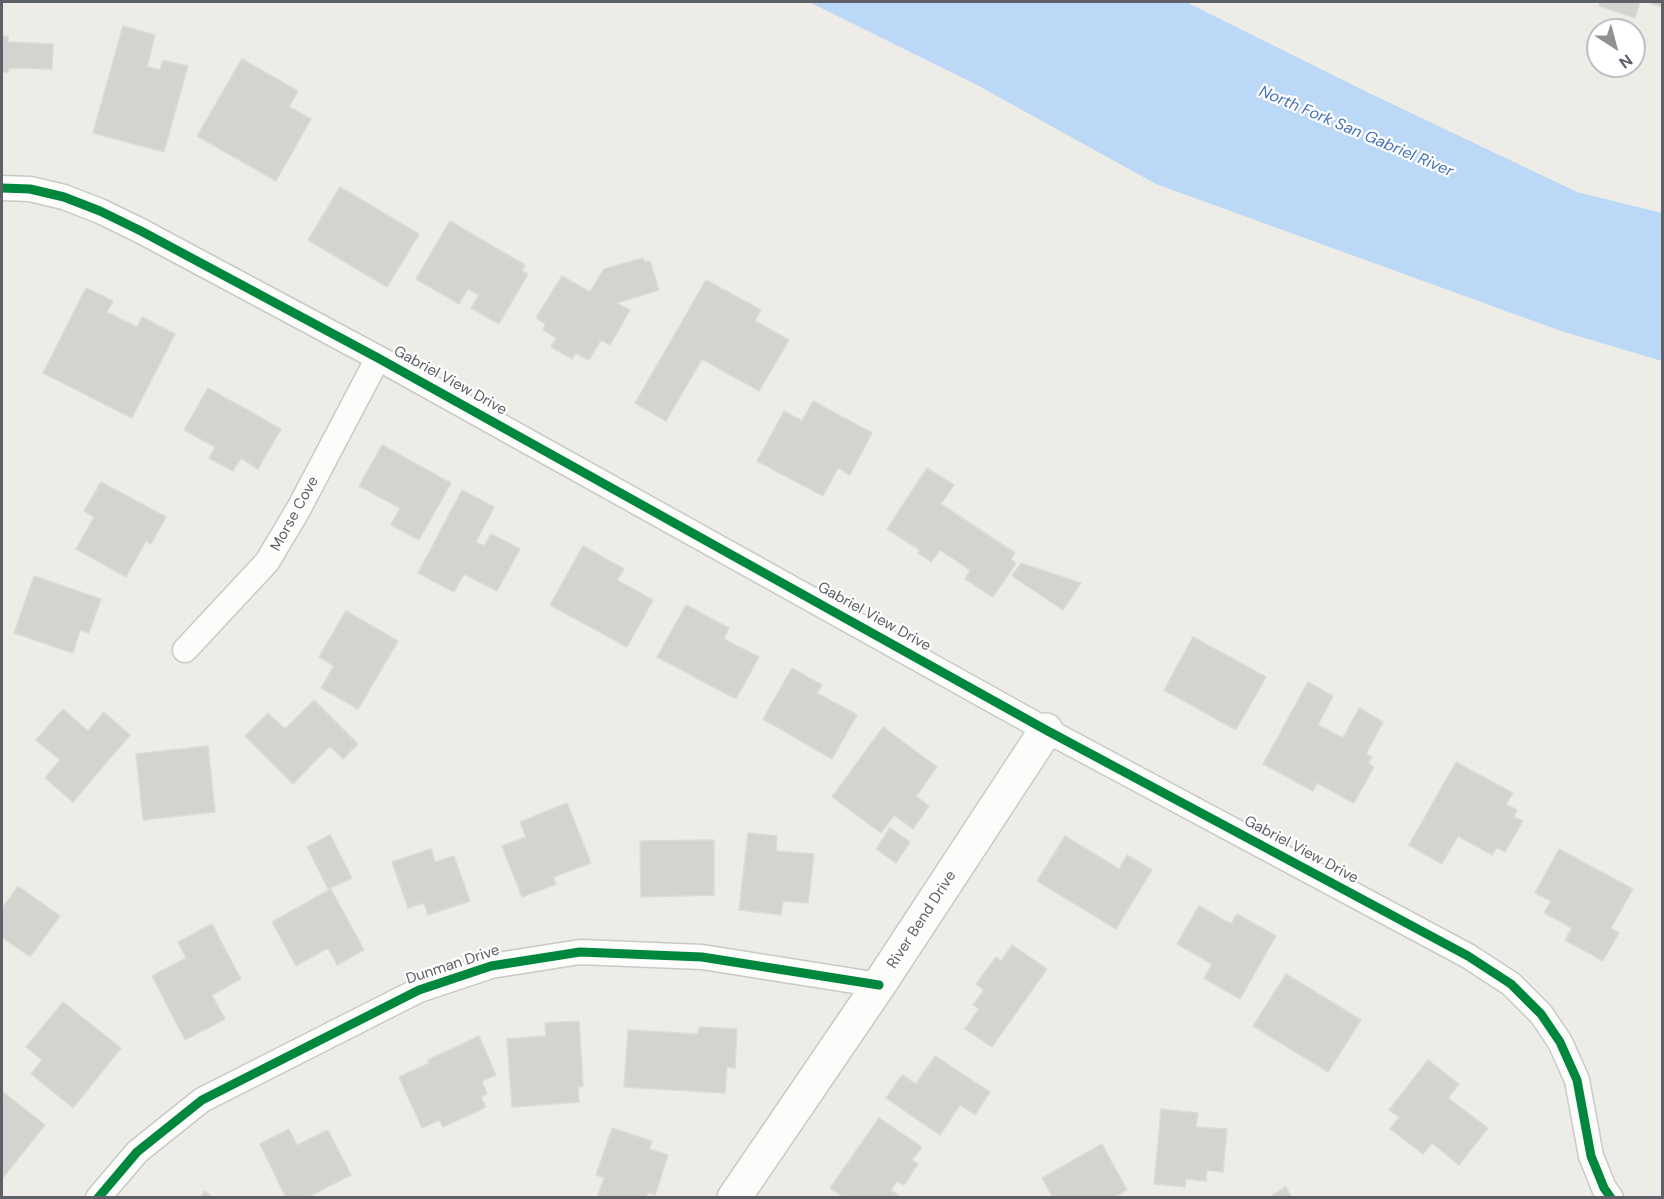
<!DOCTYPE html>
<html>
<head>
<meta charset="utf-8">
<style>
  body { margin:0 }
  #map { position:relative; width:1664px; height:1199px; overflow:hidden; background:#edece7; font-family:"DM Sans",sans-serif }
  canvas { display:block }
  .frame { position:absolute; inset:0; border:3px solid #5d6066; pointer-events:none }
  .north { position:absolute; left:1586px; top:18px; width:60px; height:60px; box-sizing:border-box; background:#fff; border:2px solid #bebfc2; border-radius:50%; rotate:144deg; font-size:16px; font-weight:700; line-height:24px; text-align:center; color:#5d6066 }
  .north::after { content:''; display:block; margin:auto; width:21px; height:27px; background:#8f9193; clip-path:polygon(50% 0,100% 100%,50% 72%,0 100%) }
</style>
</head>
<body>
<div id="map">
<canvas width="1664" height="1199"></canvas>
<div class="frame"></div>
<div class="north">N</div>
</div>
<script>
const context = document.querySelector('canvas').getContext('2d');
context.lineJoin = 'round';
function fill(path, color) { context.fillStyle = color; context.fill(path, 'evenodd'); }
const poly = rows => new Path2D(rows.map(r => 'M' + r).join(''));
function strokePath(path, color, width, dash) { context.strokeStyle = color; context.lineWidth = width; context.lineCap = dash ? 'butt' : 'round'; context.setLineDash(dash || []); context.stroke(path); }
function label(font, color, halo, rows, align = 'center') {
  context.font = font + ' "DM Sans",sans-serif'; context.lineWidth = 4.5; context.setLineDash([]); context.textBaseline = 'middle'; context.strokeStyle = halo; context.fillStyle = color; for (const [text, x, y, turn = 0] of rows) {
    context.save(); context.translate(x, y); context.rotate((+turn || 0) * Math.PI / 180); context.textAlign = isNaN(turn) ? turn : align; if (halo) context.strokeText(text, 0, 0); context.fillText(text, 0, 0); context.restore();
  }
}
const water = poly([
  [809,2,1186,2,1369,93,1577,192,1662,213,1662,361,1561,331,1156,184,977,85]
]);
const building = poly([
  [1600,2,1640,2,1635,18,1599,6,1600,2],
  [1652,2,1662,2,1662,7,1651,4,1652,2],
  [123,26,155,35,147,67,160,70,163,60,188,66,164,152,93,133,123,26],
  [2,36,8,36,8,42,53,44,52,69,9,68,9,72,2,72,2,36],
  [242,59,298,91,289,107,311,119,276,181,197,136,242,59],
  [340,187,419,234,387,287,308,240,340,187],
  [450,221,525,265,522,271,528,274,499,324,471,308,479,295,468,289,459,304,416,279,450,221],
  [643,258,645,262,650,261,659,290,617,303,630,310,610,345,601,340,589,360,576,353,572,359,551,347,556,338,543,330,545,324,536,318,562,276,590,292,604,269,643,258],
  [706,280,761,310,755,321,789,340,759,391,702,359,666,421,635,403,706,280],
  [86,288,113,301,107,312,137,327,142,317,175,334,132,418,43,373,86,288],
  [208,388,281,429,258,469,241,458,233,471,209,458,215,447,184,430,208,388],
  [813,401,872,433,850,475,838,468,823,496,757,461,784,411,802,421,813,401],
  [382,445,451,483,419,540,391,525,400,508,359,486,382,445],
  [927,468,954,485,941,504,1015,553,1011,559,1016,563,993,597,965,579,970,570,940,550,931,562,918,553,920,550,887,529,927,468],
  [101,482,166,517,151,544,146,541,126,577,76,549,94,517,84,511,101,482],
  [462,490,494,507,476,542,484,546,491,534,520,549,497,591,464,574,454,592,418,573,462,490],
  [583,546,624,569,617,580,653,600,627,647,550,605,583,546],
  [1021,563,1081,583,1063,610,1012,576,1021,563],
  [34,576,101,599,89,633,80,630,73,653,14,633,34,576],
  [686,605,729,628,724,639,759,657,736,699,657,657,686,605],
  [346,611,398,641,358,709,321,688,334,666,319,657,346,611],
  [1193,637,1266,677,1236,730,1164,690,1193,637],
  [792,668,822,685,817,693,857,715,832,759,763,719,792,668],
  [1308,682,1333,696,1318,725,1343,738,1359,708,1383,722,1366,754,1372,757,1368,763,1374,767,1354,803,1317,783,1313,791,1263,764,1308,682],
  [314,700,358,744,343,759,330,746,293,784,245,736,268,713,285,729,314,700],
  [63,709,88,731,104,712,130,735,73,802,45,778,60,760,36,740,63,709],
  [883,727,937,767,916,796,929,806,913,829,894,815,881,833,832,797,883,727],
  [208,746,215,812,143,820,136,754,208,746],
  [1456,762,1513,793,1506,804,1517,810,1514,817,1523,821,1505,852,1497,847,1492,855,1458,836,1442,864,1409,845,1456,762],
  [567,803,591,863,553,877,556,884,522,897,502,846,526,837,520,822,567,803],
  [890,828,910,842,896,863,876,849,890,828],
  [748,833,777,836,776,851,814,854,808,903,783,901,781,915,739,910,748,833],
  [330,835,352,878,328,889,307,847,330,835],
  [1065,836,1119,869,1127,855,1152,870,1116,929,1037,881,1065,836],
  [714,840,714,895,641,897,640,841,714,840],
  [431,849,435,862,454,856,470,901,428,915,424,903,408,908,392,862,431,849],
  [1559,849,1633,889,1611,928,1619,933,1603,961,1565,940,1572,928,1544,913,1551,901,1535,893,1559,849],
  [18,886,60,916,30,957,2,937,2,909,18,886],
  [331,889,364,950,337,965,328,948,296,966,272,922,331,889],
  [1199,906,1231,924,1237,914,1276,936,1240,999,1204,978,1212,964,1177,944,1199,906],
  [212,924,241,979,212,995,225,1019,185,1040,152,976,186,958,178,942,212,924],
  [1012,945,1047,969,992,1047,965,1029,979,1009,973,1005,984,990,976,984,996,957,1001,961,1012,945],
  [1286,974,1361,1020,1328,1072,1253,1026,1286,974],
  [63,1002,121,1048,73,1108,31,1074,42,1060,26,1047,63,1002],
  [579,1021,583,1086,578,1087,579,1102,512,1107,507,1039,546,1036,545,1023,579,1021],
  [699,1027,737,1029,735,1068,727,1067,725,1093,624,1087,628,1030,698,1034,699,1027],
  [479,1036,496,1075,482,1081,487,1094,481,1097,486,1107,443,1127,439,1120,422,1128,399,1077,429,1063,428,1060,479,1036],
  [935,1056,990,1092,975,1115,960,1105,940,1135,886,1098,902,1075,916,1084,935,1056],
  [1428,1060,1459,1084,1448,1098,1488,1128,1459,1165,1432,1143,1423,1154,1390,1129,1399,1117,1389,1110,1428,1060],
  [3,1092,45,1125,2,1179,2,1094,3,1092],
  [1161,1109,1198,1113,1196,1127,1227,1129,1223,1172,1207,1170,1206,1181,1186,1179,1185,1187,1154,1184,1161,1109],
  [879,1118,922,1147,912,1160,918,1164,904,1185,897,1181,891,1190,902,1198,844,1198,830,1188,879,1118],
  [612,1128,652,1141,649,1149,668,1155,655,1195,648,1192,647,1198,597,1198,604,1178,596,1175,612,1128],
  [289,1129,297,1145,328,1130,351,1175,312,1195,313,1198,286,1198,260,1144,289,1129],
  [1102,1144,1127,1190,1113,1198,1053,1198,1042,1178,1102,1144],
  [1286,1187,1292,1198,1268,1198,1286,1187],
  [205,1191,213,1198,199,1198,205,1191]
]);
const street = poly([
  [2,188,30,189,64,197,100,211,141,231,378,358,1046,730,1468,956,1511,984,1541,1014,1560,1042,1577,1080,1591,1156,1604,1188,1611,1198],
  [185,650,267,562,298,510,378,358],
  [98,1198,137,1152,202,1100,419,990,491,966,580,952,702,957,879,985]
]);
const secondary = poly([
  [734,1198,879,985,1046,730]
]);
const cycleway = poly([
  [2,188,30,189,64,197,100,211,141,231,378,358,1046,730,1468,956,1511,984,1541,1014,1560,1042,1577,1080,1591,1156,1604,1188,1611,1198],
  [98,1198,137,1152,202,1100,419,990,491,966,580,952,702,957,879,985]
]);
const streetNames = [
  ["Gabriel View Drive",450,381,29],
  ["Morse Cove",295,514,-61],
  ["Gabriel View Drive",874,617,29],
  ["Gabriel View Drive",1301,850,28],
  ["River Bend Drive",922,920,-57],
  ["Dunman Drive",453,965,-18]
];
const waterNames = [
  ["North Fork San Gabriel River",1356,132,23]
];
fill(water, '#bbd8f7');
fill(building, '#d3d3d0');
strokePath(building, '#dcdbd6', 1.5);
strokePath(street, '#c9c9c8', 27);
strokePath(secondary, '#cacac9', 36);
strokePath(street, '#fcfcfb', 24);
strokePath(secondary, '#fcfcfb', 33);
strokePath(cycleway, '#00873e', 9);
label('15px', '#5d6066', '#fff', streetNames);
label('italic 16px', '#4572ba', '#fff', waterNames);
</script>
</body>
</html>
